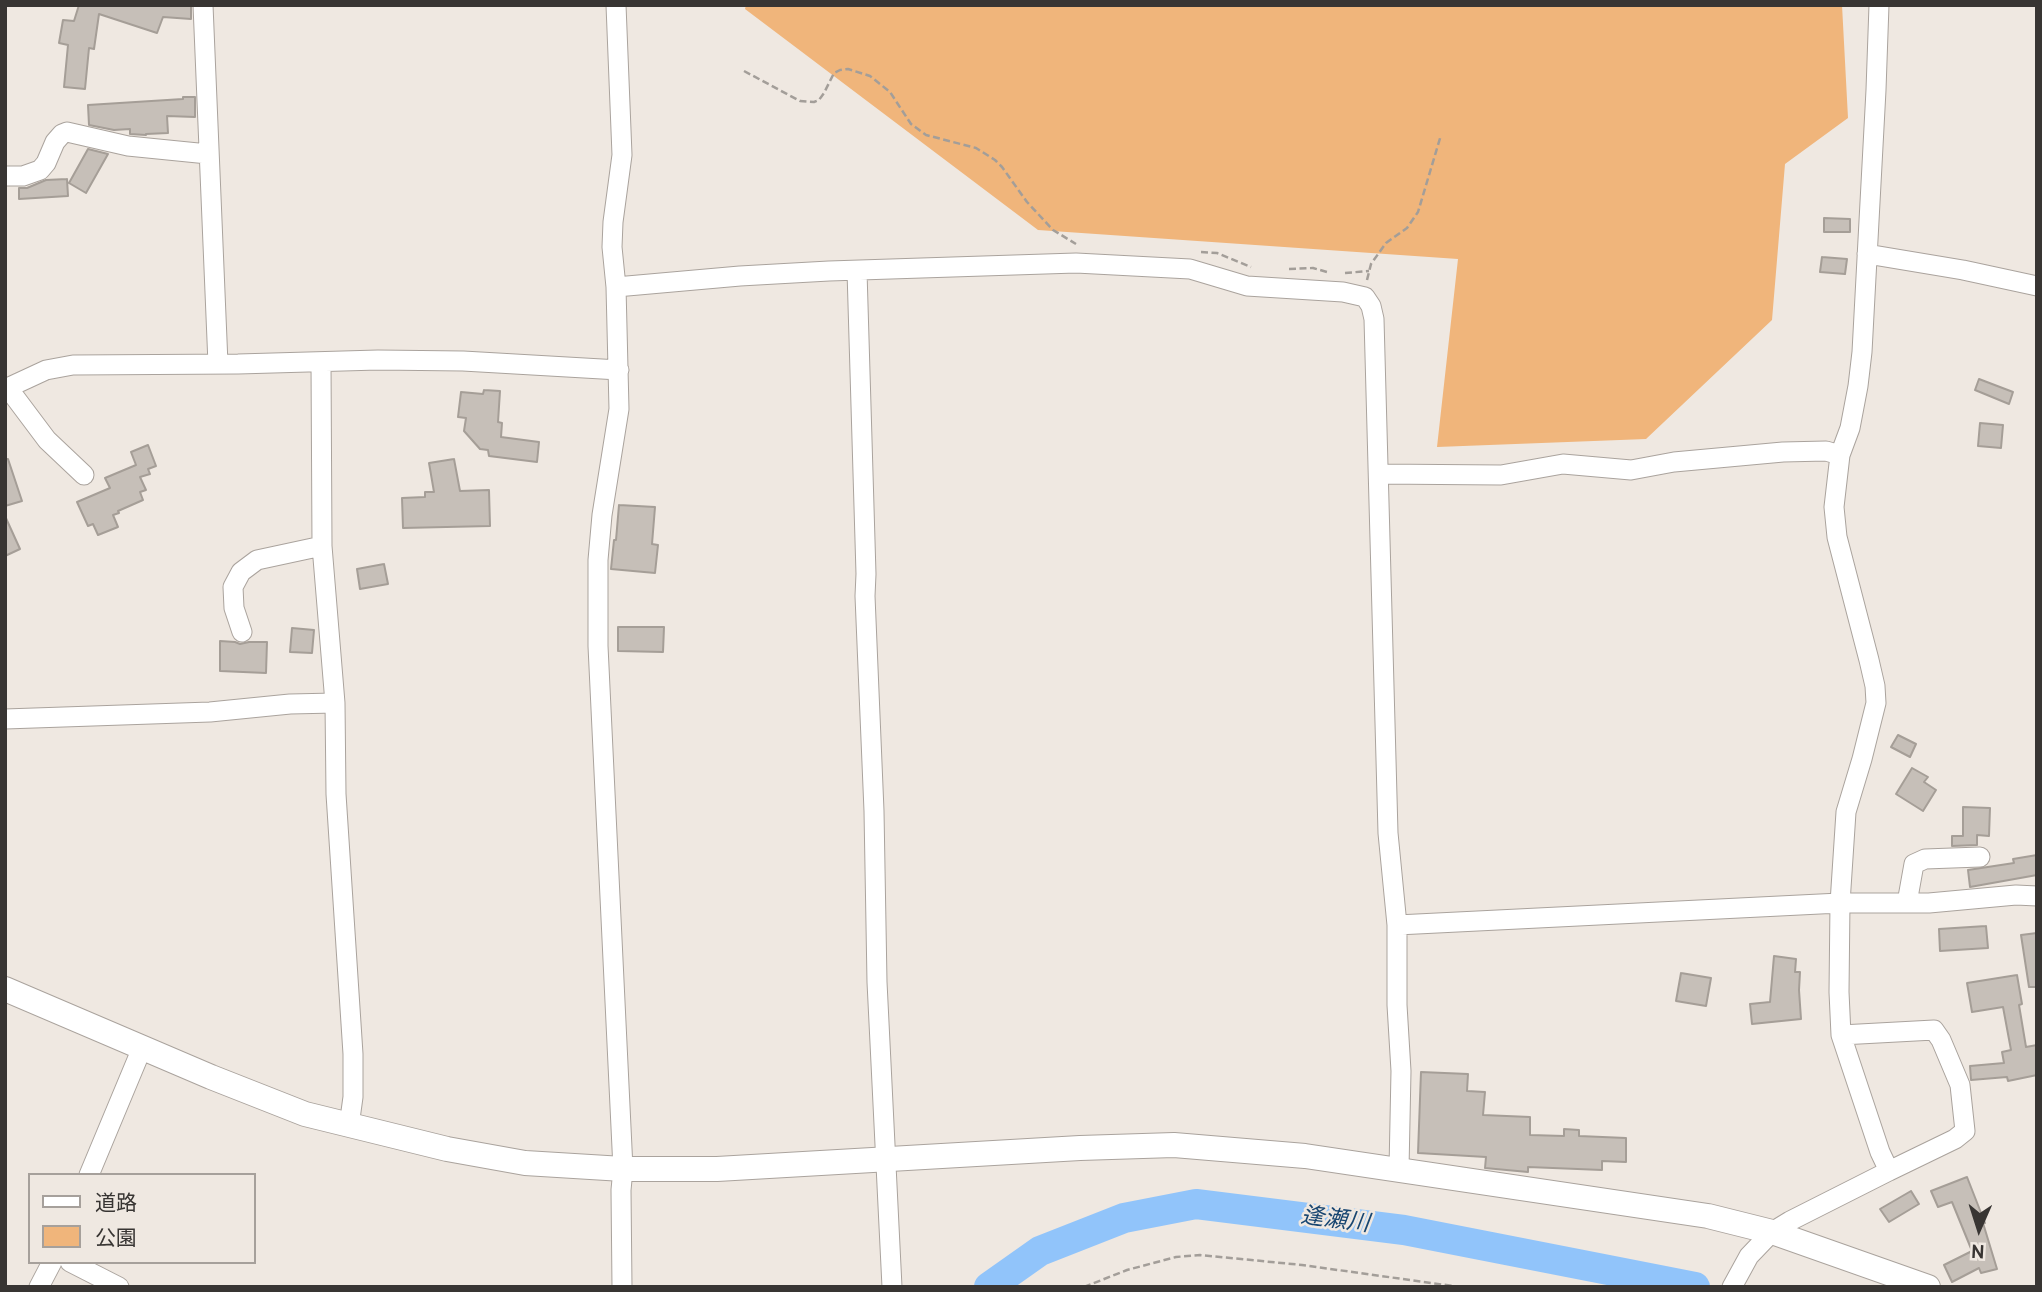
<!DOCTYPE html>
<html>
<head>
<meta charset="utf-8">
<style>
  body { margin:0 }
  #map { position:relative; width:2042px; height:1292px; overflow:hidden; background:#efe8e1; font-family:Overpass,"Noto Sans JP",sans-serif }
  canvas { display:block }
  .frame { position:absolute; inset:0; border:7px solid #383533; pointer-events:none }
  .legend { position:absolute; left:28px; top:1173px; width:228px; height:91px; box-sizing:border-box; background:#efe8e1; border:2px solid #a6a09b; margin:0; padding:9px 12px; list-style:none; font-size:21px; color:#383533 }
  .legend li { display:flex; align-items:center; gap:14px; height:35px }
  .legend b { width:35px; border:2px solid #a6a09b }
  .north { position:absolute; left:1944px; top:1194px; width:70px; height:70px; -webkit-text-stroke:5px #efe8e1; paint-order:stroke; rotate:183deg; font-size:19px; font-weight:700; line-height:28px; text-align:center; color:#383533 }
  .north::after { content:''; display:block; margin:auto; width:24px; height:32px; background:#383533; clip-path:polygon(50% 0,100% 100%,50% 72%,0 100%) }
</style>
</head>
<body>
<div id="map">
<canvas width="2042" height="1292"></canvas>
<div class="frame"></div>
<ul class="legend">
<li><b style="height:9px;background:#fff"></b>道路</li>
<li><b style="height:19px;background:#f0b57b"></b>公園</li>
</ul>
<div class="north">N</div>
</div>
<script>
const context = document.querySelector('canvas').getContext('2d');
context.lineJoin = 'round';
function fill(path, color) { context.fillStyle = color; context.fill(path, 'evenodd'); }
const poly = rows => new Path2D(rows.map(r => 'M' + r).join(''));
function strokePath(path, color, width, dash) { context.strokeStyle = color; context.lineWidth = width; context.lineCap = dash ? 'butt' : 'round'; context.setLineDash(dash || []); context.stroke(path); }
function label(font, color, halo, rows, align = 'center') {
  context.font = font + ' Overpass,"Noto Sans JP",sans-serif'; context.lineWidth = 5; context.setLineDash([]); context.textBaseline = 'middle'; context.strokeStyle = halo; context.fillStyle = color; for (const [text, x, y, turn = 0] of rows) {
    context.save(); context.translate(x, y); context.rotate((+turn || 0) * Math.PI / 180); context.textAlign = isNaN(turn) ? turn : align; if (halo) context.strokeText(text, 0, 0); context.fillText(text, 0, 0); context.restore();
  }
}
const green = poly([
  [746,5,1842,5,1848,118,1785,164,1772,320,1646,439,1437,447,1458,259,1038,230,745,9]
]);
const river = poly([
  [989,1287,1040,1251,1124,1218,1196,1204,1404,1230,1695,1287]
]);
const building = poly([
  [79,5,191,5,191,19,163,17,157,33,99,14,94,49,89,48,85,89,64,87,68,45,59,43,63,20,74,21,79,5],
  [183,97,195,97,195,117,167,116,168,133,146,134,146,135,130,134,130,129,114,130,89,125,88,105,183,99,183,97],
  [88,149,108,154,86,193,69,183,88,149],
  [67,179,68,196,19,199,19,188,27,188,46,180,67,179],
  [1824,218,1850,219,1850,232,1824,232,1824,218],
  [1822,257,1847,259,1845,274,1820,272,1822,257],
  [1979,379,2013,392,2009,404,1975,390,1979,379],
  [484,390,500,391,498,422,502,423,501,437,539,442,537,462,489,456,488,450,480,449,464,431,466,418,458,417,461,392,483,394,484,390],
  [1980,423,2003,425,2001,448,1978,446,1980,423],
  [148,445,156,466,148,469,150,474,140,477,146,490,140,492,143,500,118,511,119,513,113,515,118,527,98,535,93,524,88,526,77,502,110,488,105,478,136,465,131,452,148,445],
  [5,459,8,459,22,501,5,506,5,459],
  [454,459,460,491,489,490,490,526,403,528,402,498,425,497,425,492,434,492,429,463,454,459],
  [619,505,655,507,652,544,658,545,655,573,611,569,614,540,616,540,619,505],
  [5,516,20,549,5,556,5,516],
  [384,564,388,584,360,589,357,569,384,564],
  [618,627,664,627,663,652,618,651,618,627],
  [292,628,314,630,312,653,290,652,292,628],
  [220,641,235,642,240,644,249,642,267,642,266,673,220,671,220,641],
  [1898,735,1916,744,1910,757,1891,747,1898,735],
  [1912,768,1928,777,1924,782,1936,790,1923,811,1896,794,1912,768],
  [1963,807,1990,808,1989,836,1977,835,1977,845,1952,846,1952,836,1963,836,1963,807],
  [2037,855,2037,875,1970,887,1968,870,2014,863,2013,859,2037,855],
  [1986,926,1988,948,1940,951,1939,929,1986,926],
  [2037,933,2037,987,2029,987,2021,935,2037,933],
  [1774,956,1796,959,1795,972,1800,972,1799,990,1801,1019,1752,1024,1750,1004,1770,1002,1774,956],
  [1681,973,1711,978,1706,1006,1676,1001,1681,973],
  [2017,975,2022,1004,2019,1005,2026,1047,2037,1045,2037,1075,2008,1081,2007,1077,1971,1080,1970,1066,2004,1063,2002,1052,2011,1050,2003,1007,1972,1012,1967,983,2017,975],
  [1421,1072,1468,1074,1467,1091,1485,1092,1483,1115,1530,1117,1530,1135,1564,1136,1564,1129,1579,1130,1579,1136,1626,1138,1626,1162,1602,1161,1602,1170,1528,1167,1528,1172,1485,1168,1486,1157,1418,1153,1421,1072],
  [1967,1177,1985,1223,1983,1223,1997,1269,1981,1273,1979,1268,1952,1282,1944,1265,1972,1251,1952,1202,1938,1207,1931,1191,1967,1177],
  [1911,1191,1919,1204,1889,1222,1880,1209,1911,1191]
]);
const path = poly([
  [744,71,800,101,814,102,819,100,824,93,834,73,840,70,848,69,870,76,890,92,911,124,926,135,976,148,995,160,1002,167,1027,202,1053,230,1076,244],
  [1201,252,1217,253,1251,267],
  [1289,269,1313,268,1327,272],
  [1345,273,1369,271],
  [1367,280,1371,264,1386,243,1407,228,1418,212,1441,135],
  [1084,1287,1127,1270,1176,1257,1200,1255,1302,1265,1460,1287]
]);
const minor = poly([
  [203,5,218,364],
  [616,5,622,155,613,222,612,247,616,287,619,409,602,515,598,560,598,646,623,1169,621,1190,622,1287],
  [5,176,23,176,40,170,46,163,55,142,62,134,67,132,128,146,208,154],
  [1867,254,1963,270,2037,286],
  [857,271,866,574,865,596,874,811,877,982,892,1287],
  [616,287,740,276,829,271,1076,263,1190,269,1247,286,1343,292,1365,297,1371,306,1374,319,1388,833,1397,925,1397,1005,1401,1071,1399,1169],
  [321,362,322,546,335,703,336,794,353,1054,353,1097,349,1126],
  [8,388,47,440,84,475],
  [5,389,46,370,73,365,238,364,378,360,463,361,619,370],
  [1379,474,1501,475,1563,464,1631,470,1674,462,1783,452,1826,451,1840,455],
  [242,632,234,608,233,587,241,572,257,560,322,546],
  [5,719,210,712,290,704,335,703],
  [1907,903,1914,864,1925,859,1980,857],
  [1397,925,1840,903,1929,903,2016,895,2037,896],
  [1841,1035,1934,1030,1941,1040,1960,1085,1965,1131,1955,1139,1889,1171],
  [89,1175,142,1048],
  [70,1262,119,1287],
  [39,1287,52,1262],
  [1732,1287,1749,1256,1772,1232,1790,1221,1889,1171,1880,1152,1841,1035,1839,992,1840,903,1846,812,1862,759,1876,703,1875,686,1869,660,1837,537,1834,507,1840,455,1850,428,1858,386,1862,352,1876,90,1879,5]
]);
const tertiary = poly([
  [5,989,211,1077,305,1114,447,1149,525,1163,623,1169,717,1169,1080,1148,1174,1145,1305,1156,1708,1216,1772,1232,1928,1287]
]);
const waterNames = [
  ["逢瀬川",1335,1222,7]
];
fill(green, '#f0b57b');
strokePath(river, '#91c4fa', 30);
fill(building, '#c6bfb8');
strokePath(building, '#a59e97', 2);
strokePath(minor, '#aaa39d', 21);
strokePath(tertiary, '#aaa39d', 26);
strokePath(path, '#a39e99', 2.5, [7, 3.5]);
strokePath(minor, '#fff', 19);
strokePath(tertiary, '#fff', 24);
label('italic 23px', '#184671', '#efe8e1', waterNames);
</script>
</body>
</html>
